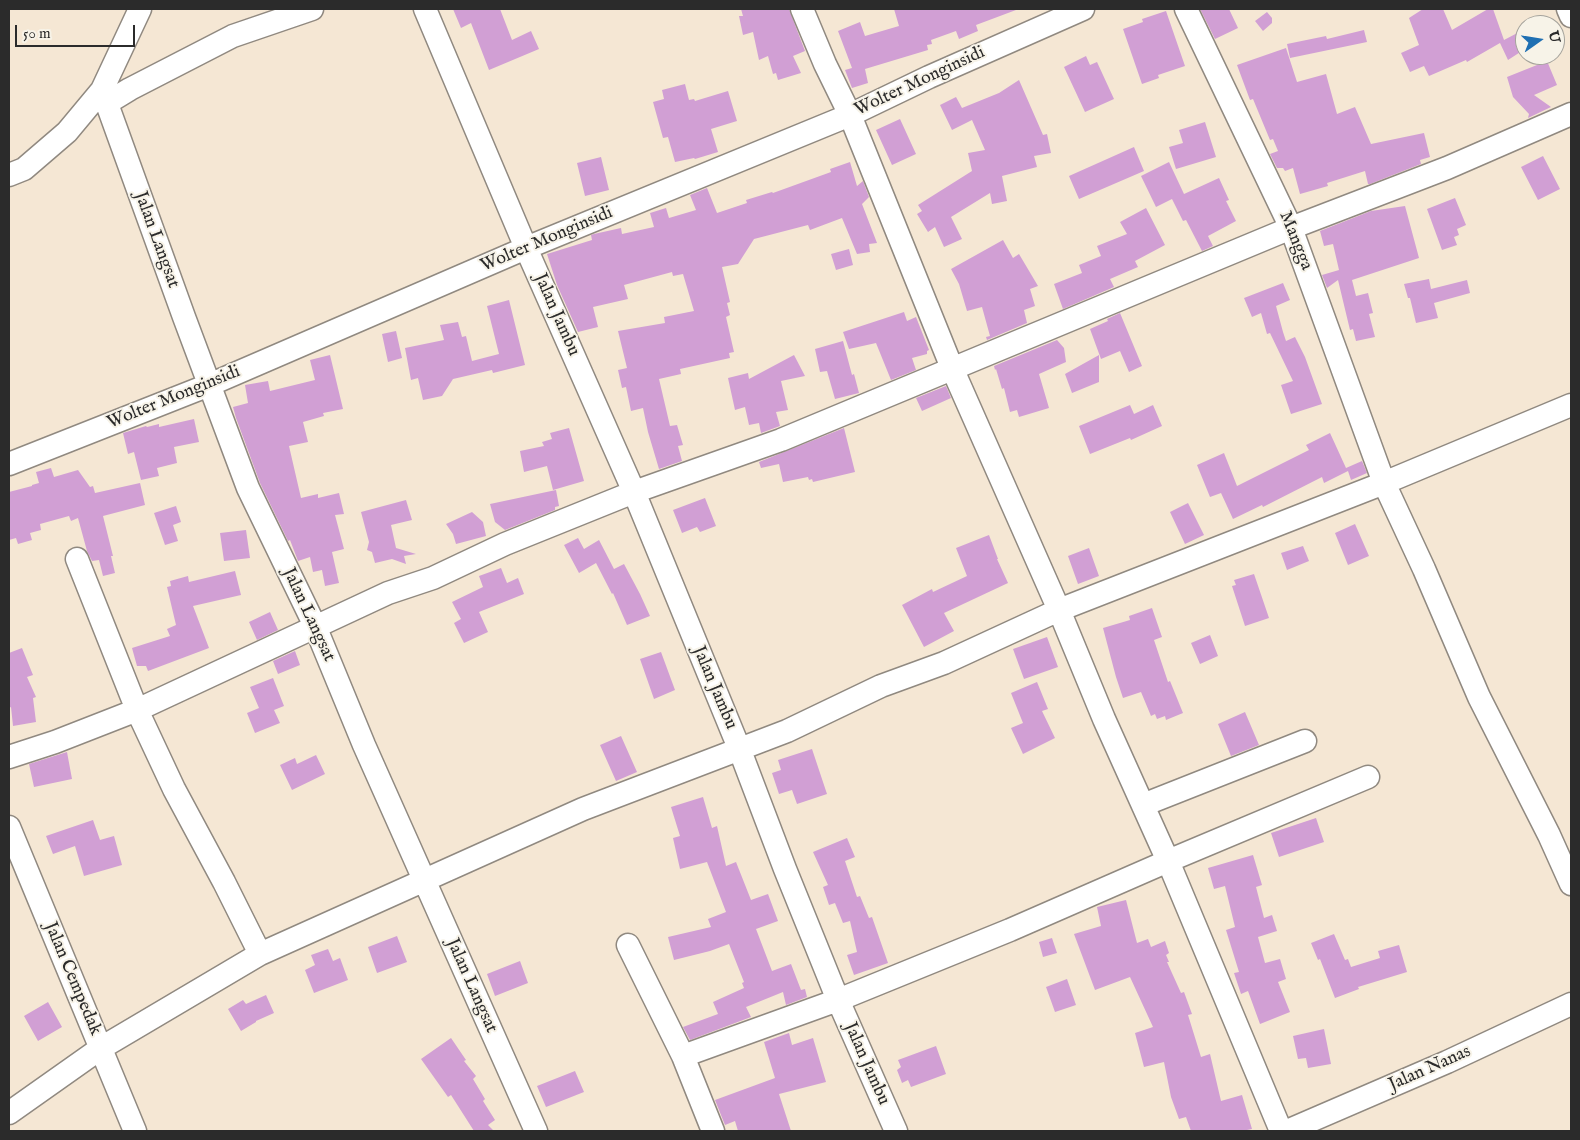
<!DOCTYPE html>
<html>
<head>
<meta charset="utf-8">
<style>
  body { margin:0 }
  #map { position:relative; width:1580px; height:1140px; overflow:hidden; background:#f5e7d4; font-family:"IM FELL English",serif }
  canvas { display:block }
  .frame { position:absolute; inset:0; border:10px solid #2b2b2b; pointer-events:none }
  .north { position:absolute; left:1515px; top:15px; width:50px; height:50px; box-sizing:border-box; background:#f7f3e8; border:1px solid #a5a39c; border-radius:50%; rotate:77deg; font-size:14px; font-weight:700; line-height:20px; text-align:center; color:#2b2b2b }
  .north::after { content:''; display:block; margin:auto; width:18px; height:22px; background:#1f6fb2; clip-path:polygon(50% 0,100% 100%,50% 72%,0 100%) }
  .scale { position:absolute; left:15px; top:25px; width:120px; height:22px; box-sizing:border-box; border:2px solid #2b2b2b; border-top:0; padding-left:6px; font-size:15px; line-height:18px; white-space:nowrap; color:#2b2b2b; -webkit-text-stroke:4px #f7f3e8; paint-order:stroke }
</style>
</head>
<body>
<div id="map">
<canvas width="1580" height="1140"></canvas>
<div class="frame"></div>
<div class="north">U</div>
<div class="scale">50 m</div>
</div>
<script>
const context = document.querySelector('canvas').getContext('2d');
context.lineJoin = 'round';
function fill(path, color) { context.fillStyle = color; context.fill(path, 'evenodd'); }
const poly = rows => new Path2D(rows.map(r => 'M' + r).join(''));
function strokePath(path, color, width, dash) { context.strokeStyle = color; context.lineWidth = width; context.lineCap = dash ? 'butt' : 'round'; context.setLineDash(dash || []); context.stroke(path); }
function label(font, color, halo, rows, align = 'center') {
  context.font = font + ' "IM FELL English",serif'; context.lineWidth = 4; context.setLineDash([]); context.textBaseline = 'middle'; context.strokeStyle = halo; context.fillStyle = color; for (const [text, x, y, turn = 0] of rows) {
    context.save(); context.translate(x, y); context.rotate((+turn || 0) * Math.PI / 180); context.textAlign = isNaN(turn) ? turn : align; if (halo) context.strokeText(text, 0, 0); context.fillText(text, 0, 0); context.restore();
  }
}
const building = poly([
  [453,9,500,9,512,40,531,31,539,49,489,70,471,23,461,28],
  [741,9,789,9,805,51,793,56,801,73,778,80,776,73,773,74,768,56,759,60,753,32,743,35,739,16,743,16],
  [894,9,1016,9,1016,10,976,25,978,31,959,39,956,31,931,40,932,44,927,45,928,50,865,69,868,83,852,88,845,70,852,68,838,31,860,22,865,36,899,26],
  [1200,9,1229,9,1238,28,1215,39],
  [1423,9,1443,9,1452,30,1488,9,1493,9,1504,40,1525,29,1525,49,1508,60,1500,43,1467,62,1466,60,1429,76,1424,66,1410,72,1401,53,1419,45,1409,18],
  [1166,11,1185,66,1158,75,1159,78,1142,84,1123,29,1143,22,1142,19],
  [1267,12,1272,18,1272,23,1263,31,1255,21],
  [1364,30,1367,42,1290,58,1287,44,1326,36,1327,39],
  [1286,48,1297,82,1326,74,1337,114,1355,107,1371,144,1424,133,1430,157,1420,160,1421,164,1370,184,1368,184,1365,171,1327,183,1328,186,1300,194,1293,168,1285,171,1283,168,1277,168,1270,154,1278,151,1273,139,1270,140,1253,99,1250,100,1237,65],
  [1086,56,1090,65,1097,62,1114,99,1085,112,1064,67],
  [1547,61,1557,85,1534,95,1551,107,1528,118,1529,114,1513,97,1507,77],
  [1019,80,1043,135,1047,134,1051,153,1034,156,1037,167,1002,176,1007,201,992,204,990,193,951,217,962,239,944,247,935,227,928,232,917,214,922,211,918,205,972,171,968,153,985,150,972,120,952,130,940,105,956,97,962,108,999,93],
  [685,84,689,100,694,99,695,101,728,91,737,121,711,129,718,152,695,159,694,158,675,162,668,137,663,138,653,102,664,99,662,90],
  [900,119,916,154,892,165,876,130],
  [1205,122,1216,157,1176,169,1169,147,1183,143,1179,130],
  [1134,147,1144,171,1079,199,1069,176],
  [1543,156,1560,189,1538,200,1521,167],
  [601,157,609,190,585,196,577,163],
  [850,162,857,186,863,181,869,197,862,204,877,243,869,244,870,252,857,254,842,218,810,230,808,225,754,239,738,264,722,267,730,302,727,303,730,315,726,317,734,352,729,353,730,358,680,369,681,374,659,379,670,426,677,425,683,445,678,446,682,461,659,469,648,432,643,408,631,411,626,387,622,388,618,370,627,368,618,331,665,323,664,317,694,311,683,274,673,276,672,272,624,285,628,299,593,307,598,327,578,332,557,285,547,254,592,240,591,235,594,234,621,228,622,234,654,227,650,213,666,208,669,218,696,210,690,195,707,188,717,213,747,203,746,200,772,192,773,193,831,172,830,169],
  [1169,162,1184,194,1219,178,1229,200,1226,201,1236,221,1208,236,1213,246,1202,251,1186,220,1183,221,1172,199,1156,207,1141,176],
  [1455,198,1466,225,1457,229,1459,235,1454,237,1457,245,1442,250,1427,209],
  [1405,206,1419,258,1352,280,1356,296,1368,293,1373,313,1369,314,1375,337,1356,341,1353,329,1350,330,1338,280,1327,288,1322,275,1339,270,1333,244,1324,246,1320,231,1371,211],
  [1146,208,1165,245,1135,261,1138,267,1110,279,1114,287,1063,309,1054,284,1082,273,1079,265,1101,256,1097,246,1127,234,1120,222],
  [1003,240,1013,258,1019,254,1038,286,1030,289,1035,306,1024,310,1027,323,987,340,986,337,990,336,982,307,967,311,959,284,951,269],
  [849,249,853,265,836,270,831,254],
  [1429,279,1431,289,1467,280,1470,293,1434,303,1438,318,1416,323,1410,298,1408,298,1404,284],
  [1283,283,1290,300,1276,306,1283,332,1286,341,1295,337,1305,357,1322,404,1291,414,1281,385,1293,381,1270,333,1267,334,1261,313,1252,317,1244,298],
  [509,300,525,365,493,373,492,370,453,379,442,396,423,400,418,378,411,380,405,348,444,340,440,325,458,322,462,337,466,336,472,361,499,354,487,306],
  [904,312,907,321,916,317,929,350,927,351,927,354,912,358,916,370,891,380,876,343,849,349,843,332],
  [1120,313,1142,366,1129,372,1120,351,1101,359,1090,329,1108,321,1107,319],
  [396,331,402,358,388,362,382,334],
  [1057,340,1064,348,1066,362,1039,374,1049,408,1019,417,1017,410,1010,412,1004,388,1002,389,996,369,995,370,994,366],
  [843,341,852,375,854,374,859,393,835,399,827,371,820,372,815,349],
  [330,355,343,409,323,413,324,416,303,422,308,442,289,446,301,498,318,494,318,498,339,493,344,514,335,515,344,549,332,552,339,583,325,586,322,570,313,572,310,557,298,561,290,540,288,541,260,483,236,418,233,407,248,403,245,385,268,381,270,391,315,380,310,360],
  [794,355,805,376,781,381,788,410,776,412,780,426,761,433,759,423,749,425,745,407,735,410,728,378,748,373,749,379],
  [1099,355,1099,382,1072,393,1065,374],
  [946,386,951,398,922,411,916,398],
  [1130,405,1134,414,1153,405,1162,426,1131,440,1130,438,1090,454,1079,426],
  [194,419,199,442,174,447,177,463,157,468,159,476,141,480,134,452,128,454,123,433,146,426,147,427,159,424,159,427],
  [569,428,584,481,553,490,547,466,524,472,520,451,544,446,542,442,552,439,550,433],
  [844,428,855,472,813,482,812,479,809,480,808,477,783,482,779,464,761,468,759,462],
  [1330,433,1346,468,1362,461,1367,473,1351,480,1348,471,1324,483,1322,477,1263,507,1262,505,1233,519,1221,493,1210,497,1197,465,1224,453,1237,486,1309,450,1306,445],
  [51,468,54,477,78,470,90,487,93,486,95,493,140,483,145,505,103,516,113,556,111,556,115,573,103,576,99,560,92,561,87,551,78,518,71,521,69,516,40,524,41,530,30,533,32,540,18,544,16,538,9,540,9,492,32,486,32,485,39,483,36,472],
  [556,490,559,506,555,507,555,510,505,530,495,522,490,504],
  [705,498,716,526,700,532,697,527,682,533,673,510],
  [406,500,412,520,391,525,396,548,416,554,404,556,406,564,392,559,375,563,372,552,367,550,369,542,361,512],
  [1188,503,1204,535,1185,544,1170,512],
  [176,506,181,522,173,525,178,541,165,545,154,513],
  [472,512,483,522,486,536,456,544,453,534,446,524],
  [1355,524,1369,556,1348,565,1335,533],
  [246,530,250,558,224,561,220,533],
  [989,535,998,559,997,559,1008,583,944,613,954,631,924,647,902,605,932,589,933,592,967,576,956,548],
  [578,538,584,549,599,540,614,569,624,564,640,594,650,616,627,625,613,593,612,594,596,563,579,573,564,545],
  [1303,546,1309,561,1287,570,1281,553],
  [1089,548,1099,576,1078,584,1068,556],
  [501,568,507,583,518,578,524,594,479,612,488,632,464,643,454,623,461,619,452,602,483,587,479,576],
  [235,571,241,595,193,606,209,648,148,671,146,666,137,666,132,648,170,636,167,629,176,625,167,587,171,586,170,581,188,576,189,582],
  [1254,574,1269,618,1245,626,1232,586,1236,585,1234,580],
  [1152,608,1162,637,1154,640,1168,682,1170,681,1183,713,1166,720,1165,716,1157,719,1155,714,1151,716,1141,692,1123,698,1116,677,1103,628,1130,620,1129,616],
  [270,612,278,630,257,640,249,622],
  [1210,635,1218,656,1200,664,1191,643],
  [1047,637,1058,667,1024,679,1013,649],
  [22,648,33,675,27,677,36,697,33,698,36,722,13,726,11,707,9,708,9,653],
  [295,651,300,665,278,674,273,661],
  [661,652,675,690,654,699,640,659],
  [273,678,284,706,274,710,280,723,255,733,247,713,259,708,250,687],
  [1037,682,1048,709,1042,711,1055,738,1023,754,1011,728,1023,723,1011,693],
  [1245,712,1259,745,1231,756,1218,724],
  [621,736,637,772,616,781,600,745],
  [812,749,827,794,797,804,792,790,779,794,772,773,781,770,778,760],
  [67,752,72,779,34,787,29,764],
  [316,755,325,774,292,790,280,765,295,758,297,764],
  [703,797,712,828,717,826,726,866,736,862,751,900,768,894,778,921,756,929,772,971,791,964,801,990,805,989,807,997,786,1005,783,992,746,1007,751,1017,690,1040,683,1027,718,1014,713,1002,744,988,742,983,744,982,729,944,710,951,674,960,668,937,711,927,708,919,726,912,707,862,680,869,673,838,680,836,671,807],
  [1316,818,1324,842,1279,857,1271,833],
  [93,820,100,840,114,836,122,865,84,876,75,846,53,854,46,836],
  [847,838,855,857,845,861,857,897,860,896,869,918,872,917,888,963,854,975,847,955,857,952,850,921,843,923,835,903,829,905,823,887,828,885,813,852],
  [1253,855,1262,885,1256,887,1264,918,1272,915,1277,931,1258,937,1265,963,1280,959,1286,979,1278,982,1290,1012,1260,1024,1248,991,1241,994,1234,973,1239,972,1226,930,1235,927,1225,886,1214,889,1208,868],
  [1126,900,1137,943,1148,939,1151,947,1165,941,1169,953,1166,955,1169,962,1167,962,1181,993,1184,992,1192,1014,1188,1015,1201,1057,1210,1054,1221,1101,1242,1095,1252,1129,1242,1131,1191,1131,1186,1117,1179,1119,1171,1097,1164,1062,1144,1067,1135,1033,1153,1027,1130,977,1095,990,1074,934,1101,926,1097,907],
  [1334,934,1345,960,1348,959,1351,967,1380,958,1378,951,1399,945,1407,972,1358,987,1359,989,1335,998,1320,959,1318,960,1311,943],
  [397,936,407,962,377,973,368,947],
  [1052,938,1057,953,1043,957,1039,942],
  [328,949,333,961,340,958,348,980,314,993,305,970,315,965,311,955],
  [520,961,528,983,495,996,487,974],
  [1067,979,1076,1005,1055,1012,1046,987],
  [266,995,274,1013,256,1021,256,1022,241,1031,228,1009,243,1000,246,1004],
  [48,1002,62,1027,38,1041,24,1016],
  [1324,1029,1331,1064,1308,1068,1306,1058,1298,1059,1293,1036],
  [789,1033,792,1045,813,1038,826,1082,779,1094,791,1131,738,1131,735,1121,725,1125,715,1100,775,1078,764,1042],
  [451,1038,466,1060,464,1061,476,1076,473,1079,485,1099,483,1101,495,1120,488,1125,494,1131,474,1131,451,1095,448,1097,421,1059],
  [936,1046,946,1074,911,1087,908,1080,902,1083,897,1070,901,1067,898,1060],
  [575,1071,584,1092,546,1107,537,1086]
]);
const minor = poly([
  [425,9,526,248,634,492,739,748,785,869,838,1000,896,1131],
  [802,9,825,64,850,115,952,368,1059,610,1104,719,1168,861,1281,1131],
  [1186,9,1291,228,1384,483,1424,569,1479,697,1549,835,1571,884],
  [1568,9,1571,16],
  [102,90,184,317,248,488,315,626,364,745,536,1131],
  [107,103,130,89,233,36,312,9],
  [9,175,24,169,67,132,102,90,140,9],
  [9,464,209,385,526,248,850,115,929,77,1083,9],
  [77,559,137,710,174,789,224,882,260,954],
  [9,757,55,742,137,710,388,593,433,578,505,544,634,492,781,440,1291,228,1447,168,1571,114],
  [1143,805,1305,741],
  [9,827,135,1131],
  [628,945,683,1056,713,1131],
  [683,1056,838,1000,1010,930,1168,861,1368,777],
  [9,1113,101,1048,260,954,583,809,787,731,881,686,944,663,1059,610,1384,483,1571,405],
  [1287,1131,1447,1062,1571,1004]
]);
const streetNames = [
  ["Wolter Monginsidi",920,82,-25],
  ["Jalan Langsat",156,240,70],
  ["Wolter Monginsidi",547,240,-23],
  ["Mangga",1295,241,68],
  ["Jalan Jambu",556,315,66],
  ["Wolter Monginsidi",174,398,-22],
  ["Jalan Langsat",308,615,65],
  ["Jalan Jambu",714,688,67],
  ["Jalan Cempedak",72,979,67],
  ["Jalan Langsat",471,986,66],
  ["Jalan Jambu",866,1064,66],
  ["Jalan Nanas",1430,1069,-24]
];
fill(building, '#d19fd4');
strokePath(minor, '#908980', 25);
strokePath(minor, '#fff', 22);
label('18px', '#2b2b2b', '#f7f3e8', streetNames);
</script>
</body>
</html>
